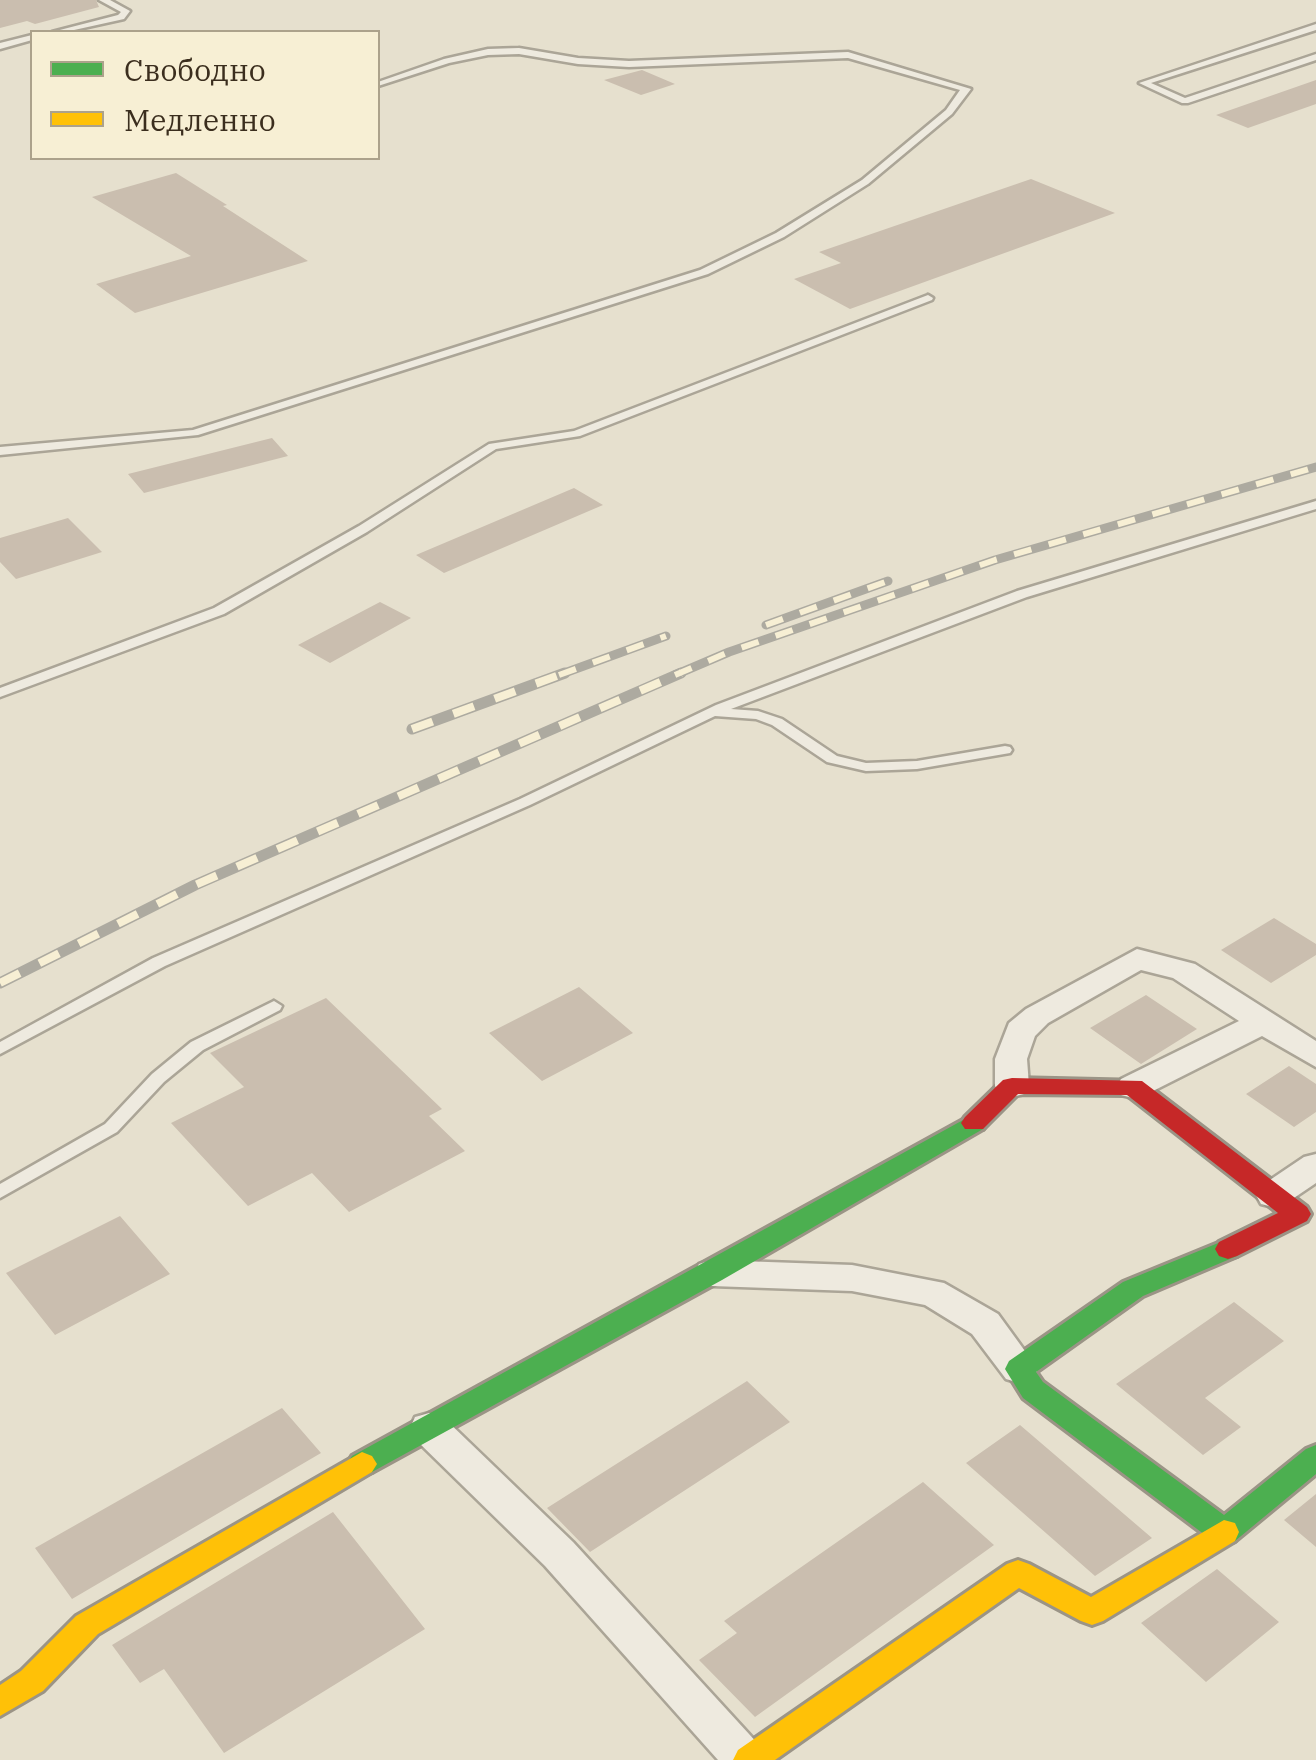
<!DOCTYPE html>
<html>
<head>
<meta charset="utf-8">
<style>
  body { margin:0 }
  #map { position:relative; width:1316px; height:1760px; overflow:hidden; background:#e6e0ce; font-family:"IBM Plex Serif",serif }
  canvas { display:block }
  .legend { position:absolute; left:30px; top:30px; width:350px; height:130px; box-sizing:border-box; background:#f7efd4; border:2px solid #aca28b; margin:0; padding:12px 18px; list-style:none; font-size:30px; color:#3b2e1e }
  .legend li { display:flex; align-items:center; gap:20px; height:50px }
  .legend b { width:50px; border:2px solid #aca28b }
</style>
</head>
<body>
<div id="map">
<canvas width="1316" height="1760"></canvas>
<ul class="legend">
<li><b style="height:12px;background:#4caf50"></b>Свободно</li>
<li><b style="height:12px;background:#ffc107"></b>Медленно</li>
</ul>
</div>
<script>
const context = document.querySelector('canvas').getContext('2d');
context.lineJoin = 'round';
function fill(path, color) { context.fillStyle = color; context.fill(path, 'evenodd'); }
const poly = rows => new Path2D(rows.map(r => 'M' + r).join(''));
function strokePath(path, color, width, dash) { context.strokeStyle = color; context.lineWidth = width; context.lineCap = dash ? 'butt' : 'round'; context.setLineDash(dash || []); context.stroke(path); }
const building = poly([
  [0,0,96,0,99,7,35,24,27,21,0,28],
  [642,70,675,84,641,95,604,80],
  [1316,80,1316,104,1248,128,1216,115],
  [176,173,227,205,223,206,308,261,135,313,96,284,191,256,92,197],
  [1031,179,1115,213,850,309,794,279,841,263,819,252],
  [272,438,288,456,144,493,128,474],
  [574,488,603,505,444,573,416,555],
  [68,518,102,552,16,579,0,562,0,538],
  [380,602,411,618,330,663,298,645],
  [1274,918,1316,944,1316,955,1271,983,1221,950],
  [579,987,633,1033,542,1081,489,1033],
  [1146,995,1197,1029,1141,1064,1090,1028],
  [326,998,442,1109,429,1116,465,1151,349,1212,312,1173,248,1206,171,1123,244,1087,210,1053],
  [1289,1066,1316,1084,1316,1112,1294,1127,1246,1094],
  [120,1216,170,1274,55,1335,6,1273],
  [1234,1302,1284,1341,1205,1398,1241,1427,1203,1455,1116,1384],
  [747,1381,790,1422,590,1552,547,1508],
  [282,1408,321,1453,72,1599,35,1548],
  [1020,1425,1152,1538,1095,1576,966,1463],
  [923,1482,994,1545,755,1717,699,1660,737,1633,724,1621],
  [1316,1494,1316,1547,1284,1520],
  [333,1512,425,1629,224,1753,164,1669,140,1683,112,1645],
  [1217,1569,1279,1622,1206,1682,1141,1623]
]);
const lane = poly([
  [99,0,110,0,130,11,124,19,65,32,52,32,118,15,121,12,99,0],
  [1316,24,1316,30,1151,83,1185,98,1316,54,1316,60,1188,103,1182,103,1139,83,1316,24],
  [32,35,32,40,0,49,0,43,32,35],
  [519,48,578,58,629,61,848,52,971,89,952,114,868,184,784,237,708,274,198,435,0,455,0,447,193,430,700,270,776,233,862,180,946,110,960,90,848,58,629,67,578,64,519,54,488,55,449,63,378,86,378,82,444,59,488,49,519,48],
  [928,295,933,298,932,300,580,436,496,449,367,532,224,614,0,697,0,688,214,608,359,526,489,444,574,431,928,295],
  [1316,501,1316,509,1027,597,731,709,758,711,782,719,837,756,866,763,917,761,1005,746,1010,747,1012,750,1010,753,917,769,866,771,827,762,772,725,756,719,715,716,530,805,165,966,0,1054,0,1042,153,958,520,799,716,705,1017,591,1316,501],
  [274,1001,282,1006,280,1010,203,1050,164,1082,117,1132,0,1198,0,1184,105,1124,152,1074,191,1042,274,1001]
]);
const street = poly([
  [1137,949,1195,964,1316,1041,1316,1067,1262,1036,1145,1095,1133,1098,1121,1095,1116,1087,1121,1079,1239,1021,1173,978,1141,970,1048,1023,1035,1036,1027,1059,1029,1086,1024,1094,1012,1097,1000,1094,995,1086,995,1059,1009,1023,1026,1009,1137,949],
  [1316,1154,1316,1183,1285,1204,1273,1207,1261,1204,1256,1195,1261,1186,1304,1157,1316,1154],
  [712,1260,852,1265,944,1283,998,1314,1038,1369,1032,1379,1019,1383,1006,1379,972,1334,925,1305,852,1291,712,1286,699,1282,694,1273,699,1264,712,1260],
  [429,1413,443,1417,573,1542,760,1746,767,1760,718,1760,545,1566,415,1439,410,1428,415,1417,429,1413]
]);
const fast = poly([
  [974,1114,983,1117,987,1123,983,1129,722,1280,372,1472,362,1476,352,1472,347,1464,352,1456,974,1114],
  [1228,1239,1237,1242,1241,1249,1237,1256,1143,1296,1036,1372,1043,1382,1224,1515,1306,1449,1316,1445,1316,1474,1235,1541,1224,1544,1213,1541,1023,1398,1005,1369,1009,1361,1123,1282,1228,1239]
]);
const slow = poly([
  [362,1452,372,1456,377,1464,372,1472,98,1634,43,1691,0,1716,0,1685,21,1671,76,1616,362,1452],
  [1224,1520,1235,1523,1239,1532,1235,1541,1103,1621,1092,1625,1081,1621,1019,1588,775,1760,733,1760,738,1750,1007,1564,1018,1560,1029,1564,1091,1597,1224,1520]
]);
const jam = poly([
  [1012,1078,1142,1081,1307,1207,1311,1214,1307,1221,1237,1256,1228,1259,1219,1256,1215,1249,1219,1242,1278,1213,1127,1095,1018,1094,983,1129,965,1129,961,1123,965,1117,1003,1080,1012,1078]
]);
const railFar1 = poly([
  [766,625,888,581],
  [559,675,666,636],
  [675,675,729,652,995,560,1316,467]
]);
const rail = poly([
  [412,729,565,673],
  [0,983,195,885,681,673]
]);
fill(building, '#cabeaf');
strokePath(lane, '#aba597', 5);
strokePath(street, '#aba597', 5);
strokePath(fast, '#9b9486', 6);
strokePath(slow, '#9b9486', 6);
strokePath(jam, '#9b9486', 6);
fill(lane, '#eeeadf');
fill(street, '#eeeadf');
fill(fast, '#4caf50');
fill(slow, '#ffc107');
fill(jam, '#c62828');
strokePath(railFar1, '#adaaa0', 9);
strokePath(rail, '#adaaa0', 11);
strokePath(railFar1, '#f7efd4', 6, [18]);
strokePath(rail, '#f7efd4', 8, [22]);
</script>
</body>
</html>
